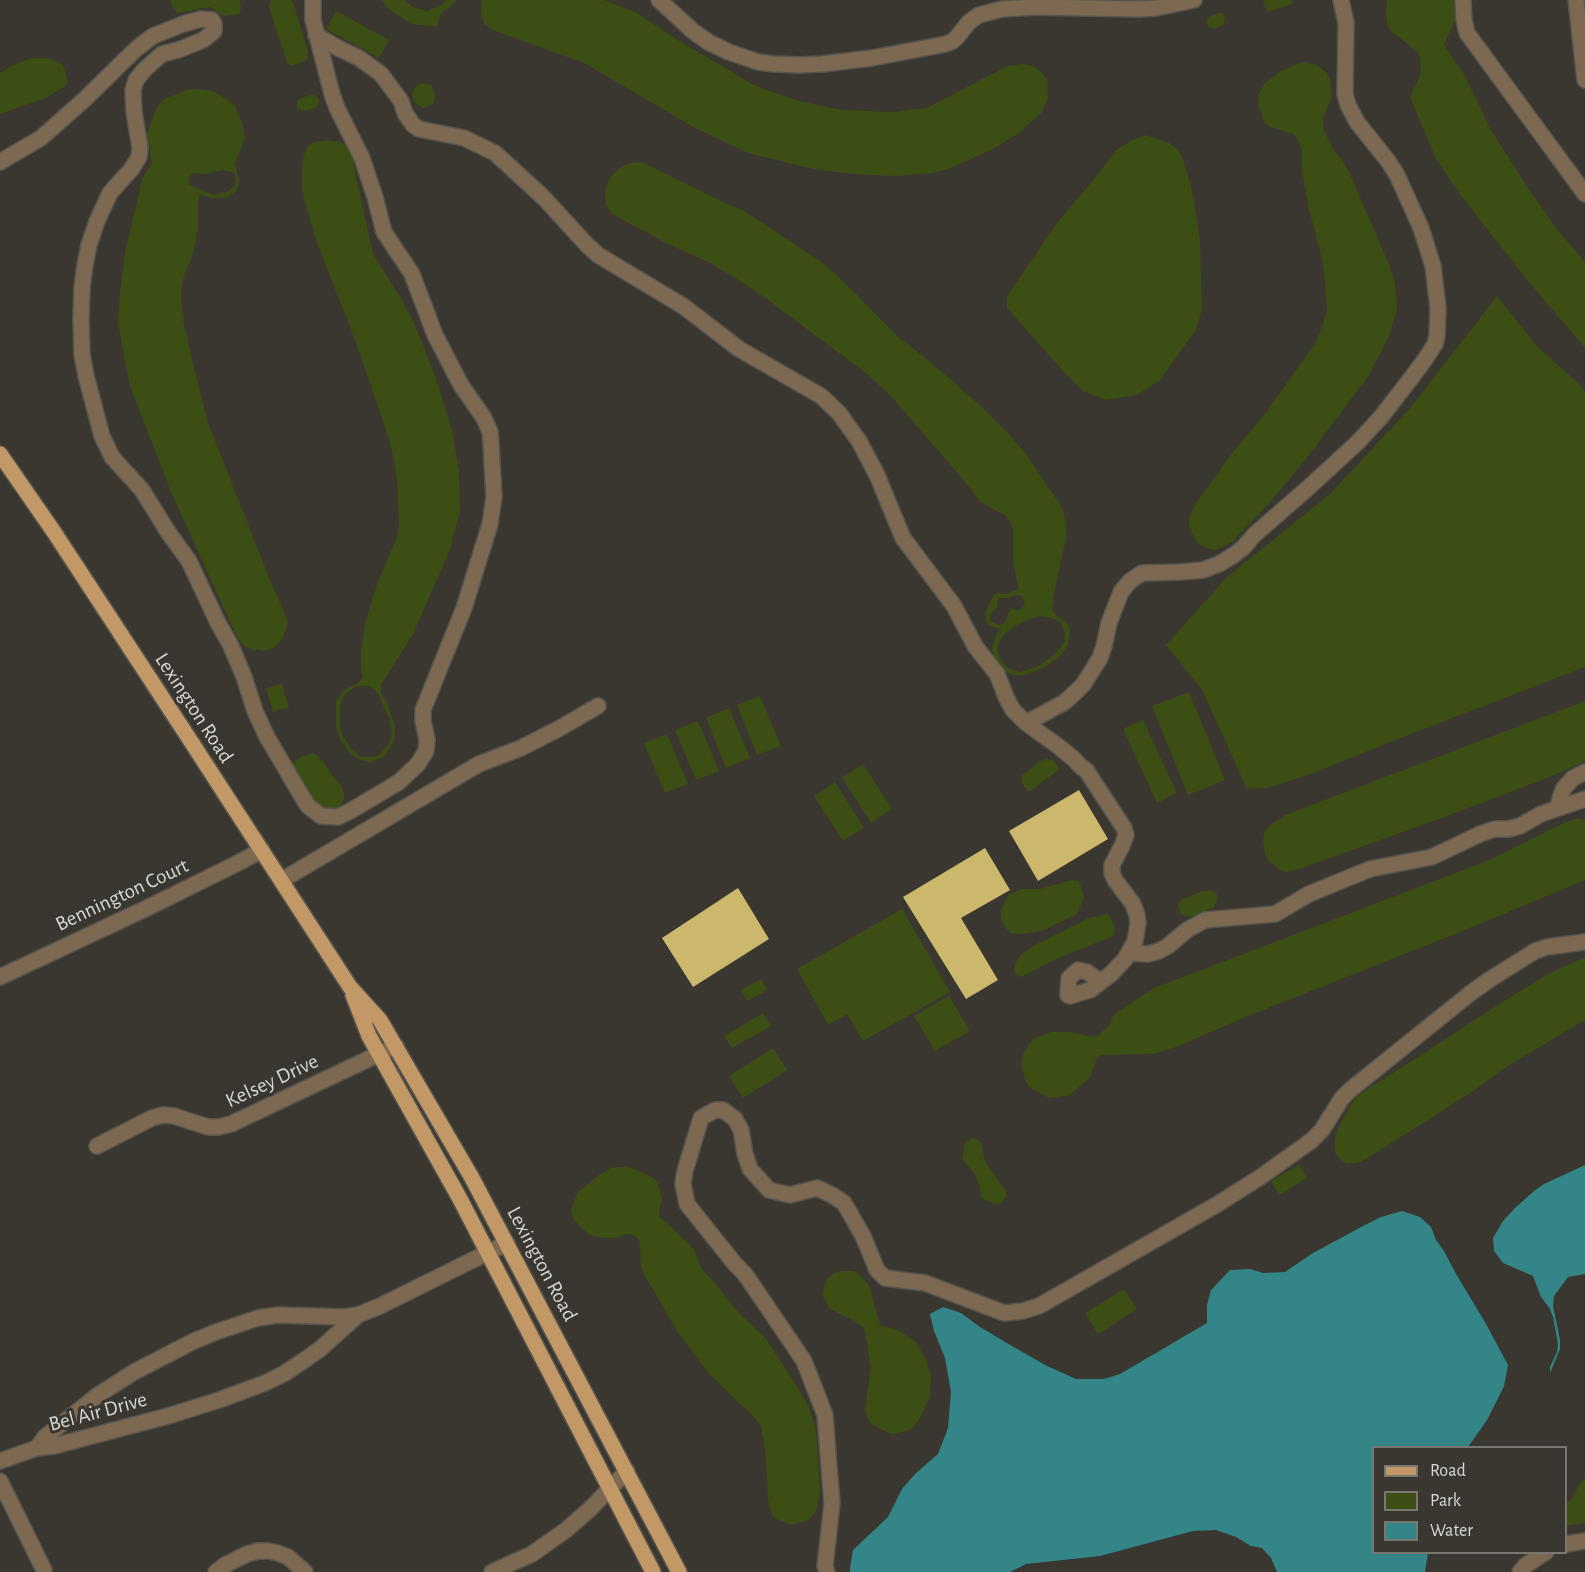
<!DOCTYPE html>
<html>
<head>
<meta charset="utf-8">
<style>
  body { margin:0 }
  #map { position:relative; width:1585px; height:1572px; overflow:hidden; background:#393730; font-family:"Alegreya Sans",sans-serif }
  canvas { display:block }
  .legend { position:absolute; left:1372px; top:1446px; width:195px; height:108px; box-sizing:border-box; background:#393730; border:2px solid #797771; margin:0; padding:8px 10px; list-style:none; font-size:18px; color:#d8d7d2 }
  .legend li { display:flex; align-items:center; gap:12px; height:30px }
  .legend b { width:30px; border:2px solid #797771 }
</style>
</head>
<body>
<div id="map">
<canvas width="1585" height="1572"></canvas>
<ul class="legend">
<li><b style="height:8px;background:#c29866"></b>Road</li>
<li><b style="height:16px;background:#3c4e14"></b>Park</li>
<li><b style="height:16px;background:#338587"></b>Water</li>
</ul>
</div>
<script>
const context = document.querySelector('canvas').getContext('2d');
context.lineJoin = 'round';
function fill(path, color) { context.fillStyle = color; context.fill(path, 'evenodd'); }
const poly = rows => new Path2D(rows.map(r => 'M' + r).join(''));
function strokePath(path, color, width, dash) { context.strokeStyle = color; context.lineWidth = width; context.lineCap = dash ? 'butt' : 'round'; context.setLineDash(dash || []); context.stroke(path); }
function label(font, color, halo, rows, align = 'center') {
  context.font = font + ' "Alegreya Sans",sans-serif'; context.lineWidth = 6; context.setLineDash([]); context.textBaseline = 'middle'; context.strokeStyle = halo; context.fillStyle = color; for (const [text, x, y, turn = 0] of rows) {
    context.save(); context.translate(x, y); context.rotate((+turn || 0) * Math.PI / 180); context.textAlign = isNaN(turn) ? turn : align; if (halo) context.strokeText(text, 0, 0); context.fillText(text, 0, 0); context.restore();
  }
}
const green = poly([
  [170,0,240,0,241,6,240,14,223,16,210,7,177,13,172,6],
  [271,0,291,0,293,3,308,51,308,59,305,61,291,66,287,63,269,7],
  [382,0,404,0,413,7,427,11,441,5,446,0,457,0,440,15,437,26,418,25,410,23,387,8],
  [482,0,604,0,637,13,687,46,705,56,750,83,764,89,799,101,841,110,893,112,927,108,1007,66,1024,64,1032,66,1042,72,1047,80,1048,98,1042,112,1018,134,991,150,948,169,931,173,894,176,853,174,813,169,748,153,693,127,584,63,493,30,484,24,481,12],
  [1263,0,1291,0,1292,4,1267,12],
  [1387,0,1453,0,1456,14,1454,23,1444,45,1464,74,1491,130,1526,185,1556,228,1585,262,1585,348,1523,275,1459,193,1436,159,1410,97,1421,73,1420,56,1415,50,1391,31,1387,24,1386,16],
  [336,11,389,40,379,58,326,29],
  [1218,13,1222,13,1225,16,1224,24,1214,29,1209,27,1206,23,1207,19,1210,16],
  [31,58,48,58,62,64,65,70,68,83,64,87,46,98,0,114,0,73,11,66],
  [1302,62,1315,64,1326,72,1330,79,1332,97,1324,115,1323,128,1334,151,1342,160,1349,172,1389,264,1395,283,1397,308,1390,334,1369,375,1309,455,1269,503,1232,542,1220,548,1215,550,1209,549,1200,545,1195,539,1192,533,1189,525,1190,516,1194,506,1232,453,1264,415,1301,363,1315,343,1322,328,1327,310,1324,273,1320,250,1310,213,1305,188,1302,172,1302,150,1297,138,1293,134,1270,127,1264,122,1259,106,1258,96,1264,84,1279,72],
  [422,83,432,85,435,98,433,104,423,108,414,102,412,94,415,87],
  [199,89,213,91,228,100,235,106,242,123,245,138,235,164,239,180,237,190,227,198,212,198,200,194,198,203,198,229,193,254,183,279,181,294,182,306,184,325,207,420,270,580,286,616,288,623,283,638,275,647,264,651,250,649,243,645,237,637,171,492,130,386,118,323,120,292,126,247,143,177,152,163,147,134,152,120,157,107,164,99,187,90],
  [223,170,232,172,235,175,236,182,234,187,226,192,214,195,189,185,190,176,193,173,204,174],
  [312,94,317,96,319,101,317,107,309,110,297,110,297,100],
  [1145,135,1169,143,1176,148,1182,156,1191,187,1197,220,1200,241,1202,310,1196,330,1159,381,1137,395,1106,400,1083,391,1064,372,1007,308,1007,296,1059,220,1095,178,1116,150,1132,140],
  [328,140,340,142,347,146,351,152,354,161,355,172,373,254,402,300,415,325,436,378,452,430,459,470,460,511,450,550,413,634,381,685,381,693,387,703,395,726,394,741,389,750,383,757,374,761,369,762,360,760,350,754,341,741,336,727,336,702,345,689,358,683,363,677,361,669,361,649,366,620,377,584,397,537,399,526,397,479,392,451,387,433,354,337,317,243,306,206,302,190,302,169,303,157,307,148,312,143,321,141],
  [357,686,368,686,377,692,389,718,392,733,390,742,382,752,375,757,361,757,352,750,342,734,340,727,340,706,342,700,345,694],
  [636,162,644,163,662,172,725,203,744,211,817,259,833,272,858,296,895,334,936,367,981,406,1007,432,1026,454,1063,509,1066,524,1066,539,1054,593,1052,609,1055,614,1068,624,1070,630,1068,644,1062,654,1047,666,1025,675,1013,675,1002,671,994,661,992,648,996,635,1001,629,993,627,987,623,985,613,994,595,997,593,1006,594,1018,589,1013,559,1013,531,1011,523,1006,516,980,502,966,483,890,395,867,374,768,300,740,281,710,263,666,243,612,214,606,205,605,192,609,179,617,170,624,165],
  [1016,595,1020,595,1023,598,1025,603,1023,607,1019,610,1011,609,1009,612,1005,622,1002,624,998,625,990,621,990,614,997,608,998,598,1008,598],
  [1042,616,1052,618,1060,622,1065,633,1064,643,1052,657,1038,666,1021,672,1009,669,1001,660,997,651,998,645,1001,639,1006,632,1015,626,1029,619],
  [1497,296,1536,345,1581,386,1585,392,1585,667,1390,742,1311,774,1267,788,1247,789,1202,690,1166,645,1227,577,1330,494,1411,407],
  [282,684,289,707,273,712,266,688],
  [1189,692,1225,780,1188,795,1152,706],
  [760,696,781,746,757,755,737,705],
  [1585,701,1585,761,1557,774,1450,815,1299,869,1286,872,1278,869,1268,860,1265,854,1263,839,1265,831,1270,825,1285,815],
  [729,708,750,758,726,768,706,718],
  [1143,720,1177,793,1157,803,1123,729],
  [698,721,719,771,696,780,675,730],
  [667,734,688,784,665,793,644,743],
  [314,753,323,761,333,777,341,785,344,792,344,798,342,804,337,808,325,811,313,805,290,765,302,756],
  [1047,759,1053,760,1060,769,1030,791,1027,791,1022,783,1021,778,1023,774,1040,761],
  [863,764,892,809,871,823,842,778],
  [835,782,864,828,843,841,814,796],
  [1576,819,1585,820,1585,880,1455,934,1248,1016,1176,1047,1154,1054,1100,1055,1096,1059,1090,1077,1087,1080,1070,1095,1049,1098,1029,1087,1026,1082,1022,1068,1022,1060,1024,1052,1034,1038,1051,1032,1070,1032,1092,1037,1098,1036,1109,1025,1114,1014,1154,988,1487,861,1568,821],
  [1072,880,1078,881,1082,889,1084,898,1077,914,1042,931,1019,934,1011,933,1005,927,1001,919,1001,910,1009,894,1022,889,1040,889],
  [1202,891,1211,891,1216,893,1218,897,1214,907,1190,917,1184,916,1180,913,1178,905,1181,900],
  [902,909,950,992,863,1041,847,1014,828,1025,797,969],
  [1108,914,1115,926,1113,936,1056,959,1021,977,1015,974,1014,968,1017,960,1023,953,1035,945,1089,918],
  [1585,957,1585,1020,1506,1067,1472,1092,1361,1162,1348,1164,1344,1163,1335,1153,1335,1138,1338,1129,1347,1111,1357,1096,1523,989,1548,974],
  [761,979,767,990,747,1001,741,990],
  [949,996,970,1031,935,1051,914,1016],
  [763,1013,771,1026,732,1048,724,1036],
  [773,1048,787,1070,743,1098,729,1076],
  [972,1138,979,1140,982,1145,984,1158,989,1168,1006,1190,1007,1196,1001,1203,994,1204,982,1198,978,1181,974,1173,962,1159,965,1143],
  [1299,1165,1307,1178,1279,1195,1271,1181],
  [618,1167,629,1167,641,1172,652,1177,658,1183,662,1199,659,1211,660,1217,690,1245,695,1251,700,1267,715,1283,738,1312,766,1339,800,1391,809,1408,816,1430,819,1475,820,1493,818,1503,816,1512,808,1520,795,1524,789,1524,778,1520,774,1517,770,1510,768,1498,765,1448,761,1427,757,1420,709,1374,677,1331,645,1276,641,1266,640,1245,637,1237,630,1234,623,1235,616,1238,603,1238,589,1235,574,1220,571,1211,574,1200,578,1192,599,1175,605,1172,610,1168],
  [840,1271,854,1271,865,1280,870,1288,880,1325,899,1331,916,1342,926,1360,931,1376,930,1397,919,1420,912,1428,908,1431,893,1434,887,1432,871,1424,867,1417,865,1410,871,1367,865,1332,863,1327,857,1323,830,1309,822,1295,827,1279,834,1273],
  [1124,1289,1137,1309,1098,1334,1085,1313],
  [1585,1478,1585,1523,1566,1526,1566,1503,1571,1500,1580,1483]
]);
const water = poly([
  [1585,1165,1585,1274,1568,1277,1554,1296,1553,1306,1560,1340,1560,1349,1550,1373,1550,1367,1557,1352,1558,1344,1553,1317,1550,1309,1541,1297,1533,1276,1503,1263,1494,1251,1493,1238,1503,1221,1515,1208,1534,1191,1544,1184],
  [1402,1211,1420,1217,1431,1227,1436,1240,1444,1251,1456,1274,1485,1322,1508,1365,1504,1386,1487,1420,1468,1447,1374,1448,1374,1552,1428,1553,1425,1572,1277,1572,1271,1558,1262,1548,1251,1546,1236,1537,1216,1530,1193,1531,1100,1556,1026,1564,1010,1572,850,1572,850,1568,853,1550,888,1517,902,1489,915,1474,938,1454,948,1428,951,1392,945,1358,934,1331,930,1314,943,1307,961,1313,980,1327,1012,1346,1047,1366,1076,1379,1104,1379,1120,1374,1207,1323,1207,1305,1211,1290,1230,1270,1250,1269,1263,1273,1285,1272,1313,1253,1363,1226,1381,1217]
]);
const building = poly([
  [1079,790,1108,839,1038,881,1009,831],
  [985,848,1010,890,961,918,998,980,966,999,903,897],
  [738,888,769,939,693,987,662,938]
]);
const minor = poly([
  [659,0,694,32,710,43,729,52,758,62,774,64,799,65,822,64,872,58,946,44,953,41,958,36,969,22,979,15,1002,9,1036,7,1139,9,1156,8,1194,0],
  [1463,0,1464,20,1467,33,1585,194],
  [1576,0,1585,80],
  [316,35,338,48,359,58,381,74,401,101,405,113,413,125,419,129,464,138,495,153,544,198,587,245,598,255,683,306,739,349,821,396,839,413,859,441,877,475,903,538,954,606,975,646,997,674,1006,697,1013,710,1026,723],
  [0,162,41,138,86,98,136,49,153,36,183,24,201,19,212,20,214,24,214,31,208,36,203,40,178,50,162,54,145,69,136,80,133,90,134,112,140,148,139,157,131,170,126,175,110,193,97,221,89,245,85,265,82,287,81,319,82,354,86,376,102,436,112,457,142,490,168,532,189,561,218,623,231,646,244,677,255,711,267,737,304,800,308,806,321,816,338,817,352,810,399,782,418,764,426,751,427,739,423,721,423,710,464,608,490,524,494,497,491,443,490,432,484,418,461,385,435,335,412,274,384,232,375,197,362,158,337,108,332,94,313,20,313,0],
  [1558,808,1560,798,1564,788,1573,778,1585,772],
  [282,880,479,764,521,748,560,728,598,706],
  [1129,953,1148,954,1159,951,1168,946,1187,930,1205,920,1275,914,1309,894,1370,869,1432,857,1480,834,1495,829,1509,829,1520,826,1541,814,1585,799],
  [0,977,147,908,240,862,262,850],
  [1101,982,1087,972,1078,970,1069,978,1068,995,1070,996,1090,990,1111,974,1126,958,1135,941,1138,923,1137,915,1133,904,1115,880,1112,873,1112,865,1122,846,1126,835,1124,828,1086,770,1080,766,1075,760,1058,746,1026,723,1065,702,1083,685,1100,658,1104,646,1109,623,1121,592,1130,581,1142,573,1180,572,1203,570,1219,564,1234,555,1244,547,1254,535,1308,488,1358,442,1381,417,1412,377,1426,358,1435,344,1437,336,1438,308,1433,266,1421,228,1397,175,1388,161,1357,122,1348,105,1345,94,1346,23,1341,0],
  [97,1146,152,1118,163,1115,174,1116,208,1127,219,1127,231,1124,396,1046],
  [37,1448,45,1437,98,1395,134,1372,194,1341,216,1332,258,1318,278,1315,344,1317,358,1315,380,1306,507,1243],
  [0,1461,37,1448,54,1446,168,1416,219,1400,265,1383,285,1373,303,1361,320,1349,358,1315],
  [0,1481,44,1570],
  [1566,1544,1585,1541],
  [216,1572,225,1565,247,1554,258,1551,268,1551,278,1553,288,1557,305,1572],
  [492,1572,532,1554,566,1530,590,1509,627,1471],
  [827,1572,825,1566,832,1504,825,1415,804,1361,745,1274,735,1264,687,1204,683,1184,685,1171,701,1118,715,1110,723,1110,735,1119,741,1130,745,1154,750,1169,769,1190,790,1195,817,1188,832,1195,844,1203,863,1236,877,1270,885,1278,925,1283,1004,1313,1023,1311,1039,1306,1216,1205,1259,1178,1311,1141,1322,1130,1342,1098,1350,1090,1472,992,1489,980,1535,951,1547,947,1585,942],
  [1520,1572,1526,1565,1546,1552]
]);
const major = poly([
  [0,454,54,532,192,743,350,987,380,1020,472,1178,679,1572],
  [353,995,369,1036,460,1199,653,1572]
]);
const streetNames = [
  ["Lexington Road",194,708,57],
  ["Bennington Court",122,895,-25],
  ["Kelsey Drive",272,1081,-25],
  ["Lexington Road",542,1264,62],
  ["Bel Air Drive",98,1412,-15]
];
fill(green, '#3c4e14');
fill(water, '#338587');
fill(building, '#cbb86d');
strokePath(minor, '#56544d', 18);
strokePath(major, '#56544d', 18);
strokePath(minor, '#7d6951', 15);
strokePath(major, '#c29866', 15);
label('21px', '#d8d7d2', '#393730', streetNames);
</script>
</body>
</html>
